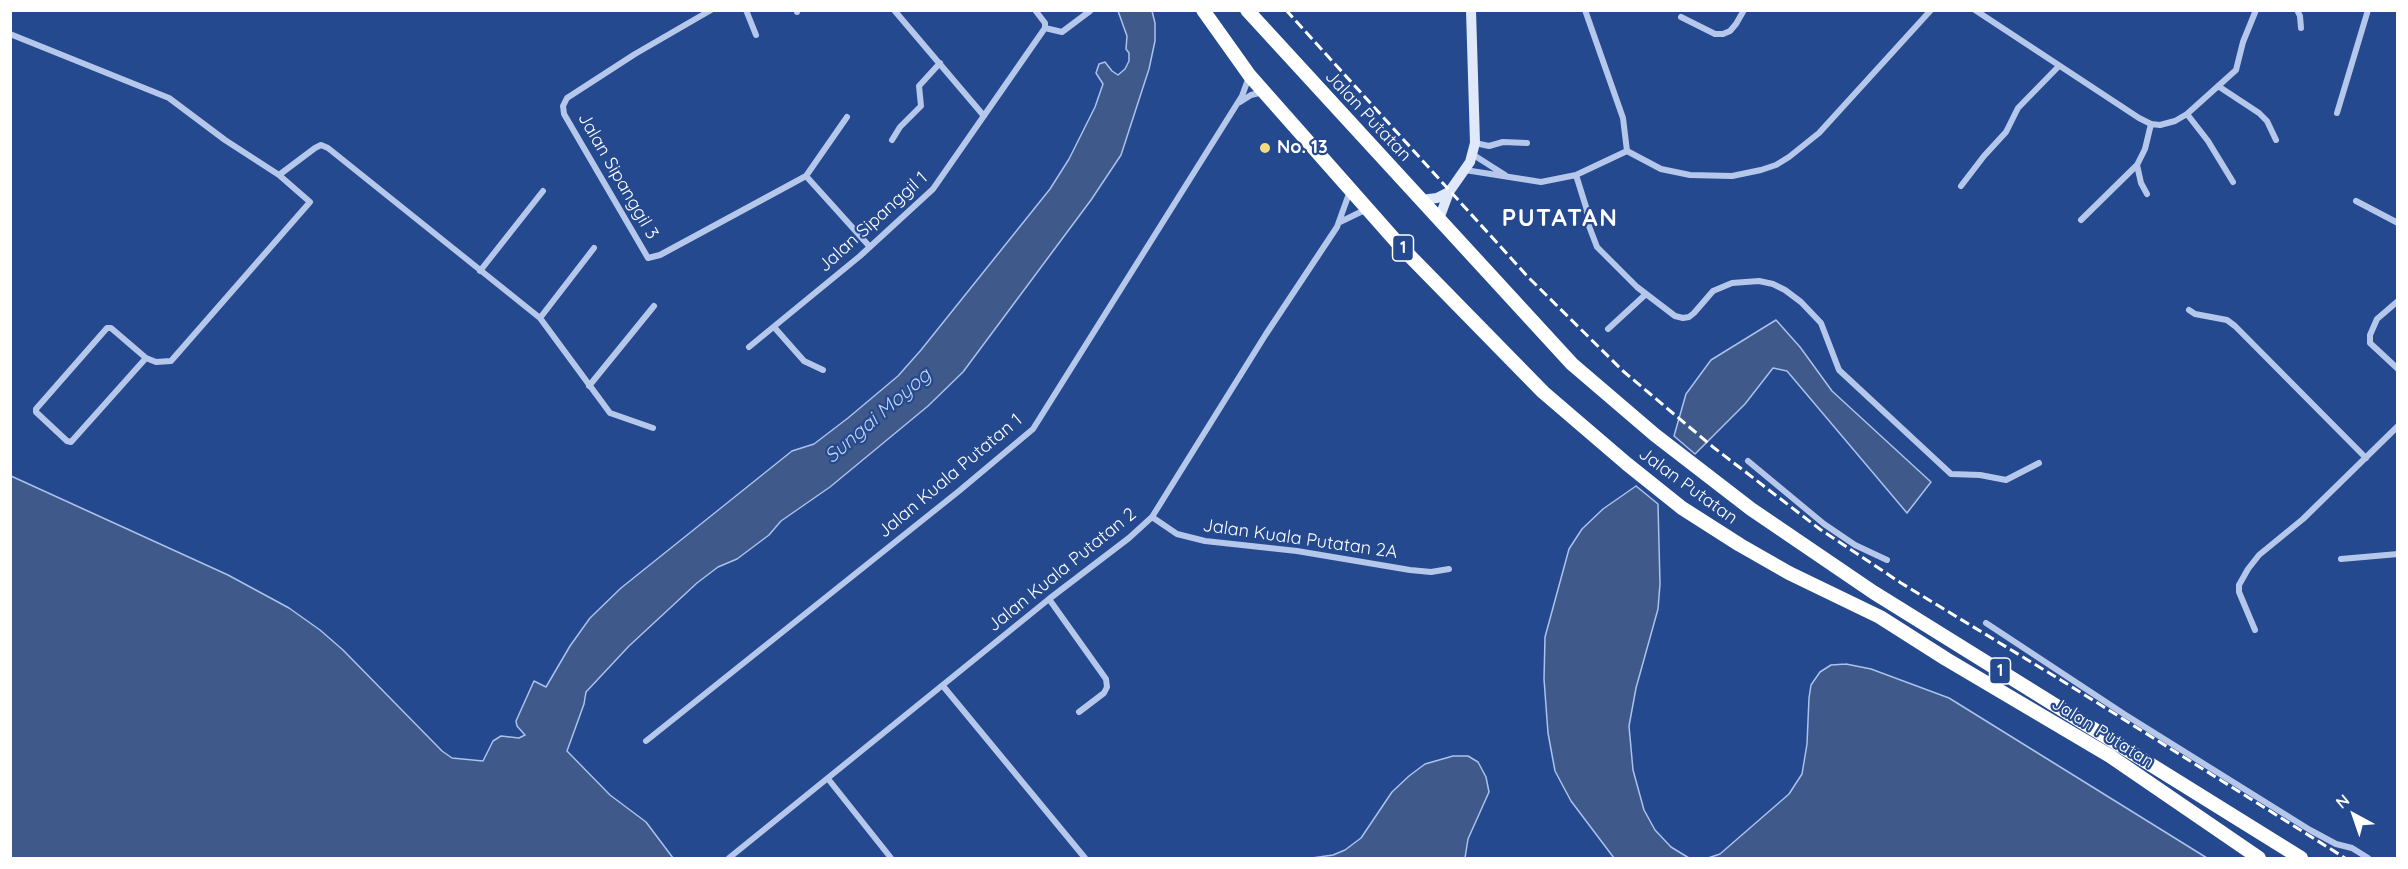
<!DOCTYPE html>
<html>
<head>
<meta charset="utf-8">
<style>
  body { margin:0 }
  #map { position:relative; width:2408px; height:869px; overflow:hidden; background:#25498e; font-family:Quicksand,sans-serif }
  canvas { display:block }
  .frame { position:absolute; inset:0; border:12px solid #fff; pointer-events:none }
  .north { position:absolute; left:2324px; top:785px; width:60px; height:60px; -webkit-text-stroke:4px #25498e; paint-order:stroke; rotate:320deg; font-size:16px; font-weight:700; line-height:24px; text-align:center; color:#fff }
  .north::after { content:''; display:block; margin:auto; width:21px; height:27px; background:#fff; clip-path:polygon(50% 0,100% 100%,50% 72%,0 100%) }
</style>
</head>
<body>
<div id="map">
<canvas width="2408" height="869"></canvas>
<div class="frame"></div>
<div class="north">N</div>
</div>
<script>
const context = document.querySelector('canvas').getContext('2d');
context.lineJoin = 'round';
function fill(path, color) { context.fillStyle = color; context.fill(path, 'evenodd'); }
const poly = rows => new Path2D(rows.map(r => 'M' + r).join(''));
function strokePath(path, color, width, dash) { context.strokeStyle = color; context.lineWidth = width; context.lineCap = dash ? 'butt' : 'round'; context.setLineDash(dash || []); context.stroke(path); }
function label(font, color, halo, rows, align = 'center') {
  context.font = font + ' Quicksand,sans-serif'; context.lineWidth = 4.5; context.setLineDash([]); context.textBaseline = 'middle'; context.strokeStyle = halo; context.fillStyle = color; for (const [text, x, y, turn = 0] of rows) {
    context.save(); context.translate(x, y); context.rotate((+turn || 0) * Math.PI / 180); context.textAlign = isNaN(turn) ? turn : align; if (halo) context.strokeText(text, 0, 0); context.fillText(text, 0, 0); context.restore();
  }
}
const water = poly([
  [1118,11,1152,11,1155,23,1155,41,1149,69,1121,155,1091,200,963,372,928,406,830,487,781,521,769,535,737,559,718,567,697,583,629,646,586,692,584,704,567,751,610,795,646,822,673,858,11,858,11,476,228,575,289,608,320,630,343,650,442,751,452,758,483,761,493,741,501,736,519,738,525,735,517,726,516,721,534,681,546,687,570,646,590,618,621,588,792,451,814,444,848,418,898,376,921,350,1050,189,1069,159,1095,107,1103,84,1096,73,1099,64,1105,62,1112,71,1118,75,1125,69,1129,61,1129,53,1126,49,1127,36,1118,11],
  [1776,320,1800,347,1832,391,1931,482,1907,513,1787,371,1773,368,1745,404,1695,454,1674,436,1686,394,1711,360,1776,320],
  [1636,486,1658,504,1660,584,1658,609,1636,688,1629,726,1633,770,1644,810,1655,830,1671,847,1689,858,1614,858,1571,801,1555,771,1548,733,1544,679,1545,637,1569,549,1582,529,1603,509,1636,486],
  [1846,664,1871,669,1949,698,2207,858,1708,858,1720,854,1789,794,1802,774,1807,744,1809,698,1811,685,1820,672,1831,665,1846,664],
  [1453,756,1468,756,1478,762,1486,777,1489,792,1468,839,1465,858,1312,858,1333,855,1345,850,1361,838,1392,792,1409,776,1425,764,1453,756]
]);
const street = poly([
  [711,10,635,54,567,98,563,106,564,114,648,258,660,255,806,176,870,247],
  [746,10,756,35],
  [797,10,797,12],
  [894,10,984,116],
  [1035,10,1045,23,1045,28],
  [1585,10,1623,118,1627,151],
  [1975,10,2139,118,2151,124,2160,125,2175,121,2187,114,2236,70,2243,42,2256,10],
  [2297,10,2300,16,2301,28],
  [1681,17,1715,34,1723,34,1730,31,1736,24,1744,10],
  [1045,28,1062,32,1090,11],
  [10,34,169,98,225,140,279,175,310,202,171,361,156,362,146,358,111,328,107,328,36,409,36,412,67,441,71,442,146,358],
  [2218,86,2259,113,2267,121,2276,140],
  [1240,102,1251,95,1263,92],
  [2337,113,2368,10],
  [2187,114,2208,141,2233,182],
  [892,140,900,127,921,106,919,86,940,63],
  [1475,143,1489,146,1503,142,1527,143],
  [1627,151,1661,169,1690,175,1732,176,1761,170,1776,165,1789,157,1819,133,1931,10],
  [1472,154,1505,175],
  [1465,170,1541,182,1576,175,1627,151],
  [279,175,315,148,321,145,328,148,540,318,610,413,653,428],
  [1576,175,1586,207,1589,226,1597,247,1637,287,1675,316,1683,318,1689,317,1694,313,1713,291,1732,283,1759,281,1773,284,1785,290,1801,302,1821,323,1839,370,1951,474,1980,475,2006,480,2039,463],
  [806,176,847,117],
  [1961,186,1984,156,2006,132,2018,108,2058,67],
  [2147,194,2141,183,2137,165,2145,149,2151,124],
  [2356,201,2398,223],
  [2081,220,2137,165],
  [1340,222,1367,209],
  [480,271,543,191],
  [2398,301,2377,319,2370,335,2370,343,2398,369],
  [2189,310,2195,314,2227,320,2235,326,2366,458],
  [540,318,594,248],
  [774,327,804,361,823,370],
  [1608,329,1646,294],
  [749,347,860,256,933,189,1045,28],
  [589,386,654,306],
  [1748,461,1824,524,1855,545,1887,560],
  [1152,517,1177,534,1205,541,1297,551,1410,570,1431,572,1449,569],
  [2341,559,2398,554],
  [1049,599,1106,679,1107,687,1104,693,1079,712],
  [1986,623,2124,714,2310,830,2336,844,2352,848,2368,858],
  [2255,630,2239,592,2239,585,2248,569,2259,555,2303,519,2398,426],
  [943,686,1085,858],
  [646,741,959,491,1033,429,1242,96,1249,77],
  [829,780,891,858],
  [729,858,1049,599,1129,538,1152,517,1266,334,1337,227,1350,191]
]);
const secondary = poly([
  [1421,200,1437,198,1449,192],
  [1439,219,1449,192,1470,162,1475,143,1471,10]
]);
const highway = poly([
  [1203,10,1250,76,1402,248,1543,392,1627,464,1682,508,1740,545,1789,573,1880,617,1946,659,2110,756,2259,858],
  [1247,10,1572,364,1655,435,1751,509,1873,592,2301,858]
]);
const rail = poly([
  [1286,10,1528,277,1623,371,1713,447,1821,530,1901,583,2064,682,2345,858]
]);
const markers = [
  [1265,148,6,"#f4dd7a"]
];
const shields = [
  [1403,248,21],
  [2000,671,21]
];
const shieldNames = [
  ["1",1403,248],
  ["1",2000,671]
];
const streetNames = [
  ["Jalan Putatan",1368,116,47],
  ["Jalan Sipanggil 3",618,176,60],
  ["Jalan Sipanggil 1",873,222,-42],
  ["Jalan Kuala Putatan 1",950,476,-40],
  ["Jalan Putatan",1688,486,36],
  ["Jalan Kuala Putatan 2A",1300,539,8],
  ["Jalan Kuala Putatan 2",1062,570,-39],
  ["Jalan Putatan",2103,733,32]
];
const poiNames = [
  ["No. 13",1277,148]
];
const waterNames = [
  ["Sungai Moyog",878,416,-41]
];
const districtNames = [
  ["PUTATAN",1560,219]
];
fill(water, '#40598b');
strokePath(water, '#aac2ec', 1.5);
strokePath(street, '#b5c8eb', 6);
strokePath(secondary, '#e0e9f9', 10);
strokePath(highway, '#fff', 14);
strokePath(rail, '#fff', 3, [10, 4.5]);
for (const [x, y, r, color] of markers) { const dot = new Path2D(); dot.arc(x, y, r, 0, 2 * Math.PI); context.fillStyle = color; context.fill(dot); strokePath(dot, '#25498e', 2); }
for (const [x, y, w] of shields) { const box = new Path2D(); box.roundRect(x - w / 2, y - 13, w, 26, 4.5); context.fillStyle = '#25498e'; context.fill(box); strokePath(box, '#fff', 1.5); }
label('bold 16px', '#fff', null, shieldNames);
label('18px', '#fff', '#25498e', streetNames);
label('bold 18px', '#fff', '#25498e', poiNames, 'left');
label('italic 20px', '#c1d3f2', '#25498e', waterNames);
context.letterSpacing = '1.5px';
label('bold 24px', '#fff', '#25498e', districtNames);
context.letterSpacing = '0px';
</script>
</body>
</html>
